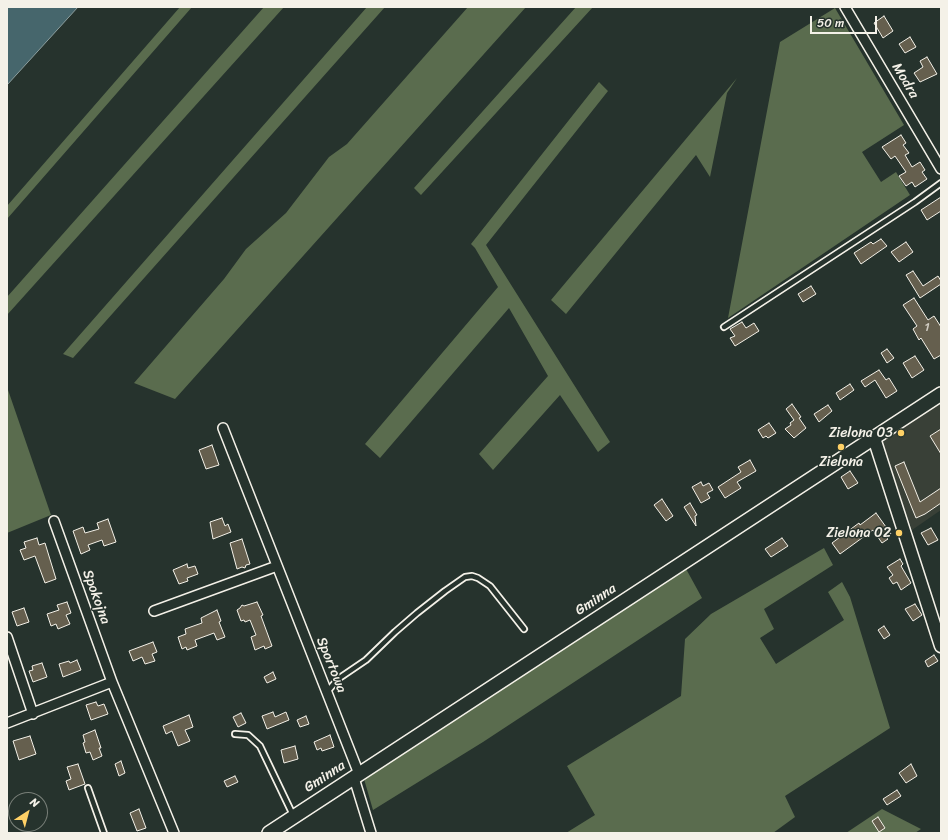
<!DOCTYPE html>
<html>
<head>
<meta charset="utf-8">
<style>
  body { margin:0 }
  #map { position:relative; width:948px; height:840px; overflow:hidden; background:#26332d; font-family:Sriracha,sans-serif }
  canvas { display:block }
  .frame { position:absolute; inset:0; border:8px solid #f4f1e8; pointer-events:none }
  .north { position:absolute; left:8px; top:792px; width:40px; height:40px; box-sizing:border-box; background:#26332d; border:1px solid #787f78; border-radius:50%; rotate:36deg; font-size:11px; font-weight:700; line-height:16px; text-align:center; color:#f4f1e8 }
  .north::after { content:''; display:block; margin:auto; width:14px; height:18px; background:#ffd166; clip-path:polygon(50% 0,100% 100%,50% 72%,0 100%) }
  .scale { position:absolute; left:810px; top:16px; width:67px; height:18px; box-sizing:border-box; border:2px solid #f4f1e8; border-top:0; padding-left:5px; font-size:12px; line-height:14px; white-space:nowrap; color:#f4f1e8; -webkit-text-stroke:3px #26332d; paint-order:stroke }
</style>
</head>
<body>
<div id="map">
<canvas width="948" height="840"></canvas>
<div class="frame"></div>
<div class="north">N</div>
<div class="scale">50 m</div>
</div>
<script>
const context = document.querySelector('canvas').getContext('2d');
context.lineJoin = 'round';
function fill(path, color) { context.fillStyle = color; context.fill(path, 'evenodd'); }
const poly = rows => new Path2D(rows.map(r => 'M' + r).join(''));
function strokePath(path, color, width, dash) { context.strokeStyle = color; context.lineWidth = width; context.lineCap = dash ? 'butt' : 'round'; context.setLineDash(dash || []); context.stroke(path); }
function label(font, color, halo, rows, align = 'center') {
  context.font = font + ' Sriracha,sans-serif'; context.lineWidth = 3; context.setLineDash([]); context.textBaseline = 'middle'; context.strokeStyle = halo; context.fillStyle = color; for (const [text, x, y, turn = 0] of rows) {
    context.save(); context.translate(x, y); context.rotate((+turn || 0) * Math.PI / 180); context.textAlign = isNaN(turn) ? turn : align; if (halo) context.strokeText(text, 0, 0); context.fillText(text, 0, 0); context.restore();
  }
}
const built = poly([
  [941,401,941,510,912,530,881,440]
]);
const green = poly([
  [180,7,192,7,7,219,7,206],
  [264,7,284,7,7,315,7,297],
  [367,7,385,7,73,358,63,354],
  [468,7,526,7,175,399,134,383,224,279,246,249,286,213,329,157,347,144],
  [576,7,593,7,421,195,414,188],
  [835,8,904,125,862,152,881,182,896,172,910,195,728,318,780,42],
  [737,78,727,93,710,177,696,155,566,314,551,300],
  [599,82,608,91,486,245,610,442,598,452,560,395,493,470,479,454,548,376,509,308,380,458,365,444,498,287,475,248,471,244],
  [7,387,51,515,7,533],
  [824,548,833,565,764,609,774,629,760,638,776,664,844,620,828,592,842,582,850,597,890,728,785,796,795,817,773,833,566,833,595,815,567,766,681,696,685,639,711,614],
  [685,567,702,598,483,742,373,810,364,779],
  [882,809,921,829,915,833,846,833]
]);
const water = poly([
  [7,7,78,7,7,85,7,7]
]);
const building = poly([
  [884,16,893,31,883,38,874,23,884,16],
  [910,37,916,47,905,53,899,44,910,37],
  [927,57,937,74,920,82,914,73,923,67,920,61,927,57],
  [901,135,906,143,903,145,909,153,905,155,912,167,920,162,925,170,922,172,927,179,915,187,912,182,906,186,899,176,906,172,895,156,891,159,882,147,901,135],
  [941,197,941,211,927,220,921,210,941,197],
  [881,239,887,246,861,264,854,253,871,242,873,244,881,239],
  [906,242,913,252,899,262,891,252,906,242],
  [913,271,923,286,938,276,941,281,941,284,920,298,906,275,913,271],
  [811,286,816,294,803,302,798,294,811,286],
  [914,298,928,320,934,316,941,327,941,355,934,359,921,338,919,340,913,329,917,326,903,305,914,298],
  [742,322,746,328,754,323,759,331,735,346,730,338,735,336,730,329,742,322],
  [887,349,894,358,887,363,881,353,887,349],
  [915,356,924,370,912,378,903,363,915,356],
  [879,370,886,380,889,378,897,391,886,398,875,380,865,387,861,381,879,370],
  [850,384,854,390,840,400,836,393,850,384],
  [792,404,801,417,799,418,806,428,794,438,785,429,791,425,790,423,794,420,786,409,792,404],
  [828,405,832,411,819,422,814,414,828,405],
  [769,423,776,433,768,438,766,436,763,438,758,430,769,423],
  [941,429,941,454,930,436,941,429],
  [212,445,219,465,206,469,199,450,212,445],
  [750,460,756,471,737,482,741,488,725,498,718,487,741,472,738,467,750,460],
  [904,462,920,502,941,488,941,503,925,514,916,518,895,466,904,462],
  [850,471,858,483,848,489,841,477,850,471],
  [701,482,703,486,709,483,713,490,707,493,710,498,701,503,692,487,701,482],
  [662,499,673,516,666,521,654,505,662,499],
  [690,503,697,515,695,516,696,526,684,507,690,503],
  [876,513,891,534,886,537,888,539,882,543,873,530,840,554,832,543,859,523,860,525,876,513],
  [222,518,225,526,228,524,231,532,213,539,210,522,222,518],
  [108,519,116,542,104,546,102,540,88,545,90,550,81,554,73,531,83,527,85,533,99,529,97,523,108,519],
  [931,528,938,540,928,545,921,533,931,528],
  [37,538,39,545,45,543,56,579,45,583,35,556,24,560,20,550,26,548,24,542,37,538],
  [782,538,788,546,771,557,765,549,782,538],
  [242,539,250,564,246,565,245,568,242,567,237,569,230,543,242,539],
  [900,559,903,564,901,566,911,583,901,590,897,582,893,584,889,578,893,575,887,567,900,559],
  [187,564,188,568,195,566,198,574,187,578,188,581,179,584,173,570,187,564],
  [67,602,71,613,66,615,70,624,58,629,56,624,51,626,47,614,59,610,57,605,67,602],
  [257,602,263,615,261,616,272,646,265,649,264,646,255,650,251,637,256,635,250,620,245,622,244,620,241,621,237,610,240,608,242,605,244,606,257,602],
  [915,604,922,615,913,621,905,609,915,604],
  [24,608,29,622,17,626,12,612,24,608],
  [217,610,221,621,219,622,225,637,217,640,214,633,195,640,197,646,187,650,186,647,182,649,178,637,186,634,185,629,202,623,201,618,217,610],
  [884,626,890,635,884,639,878,630,884,626],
  [153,642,157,652,152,654,155,661,145,664,142,657,133,661,129,651,153,642],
  [934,655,938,661,928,667,925,661,934,655],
  [77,660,81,670,63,677,59,664,69,661,70,663,77,660],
  [42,663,47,677,33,682,29,671,33,670,32,666,42,663],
  [273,672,276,679,267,683,264,677,273,672],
  [96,702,98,706,104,704,108,714,91,720,86,705,96,702],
  [273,712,275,717,286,712,289,720,267,729,262,716,273,712],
  [241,713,246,723,238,727,233,717,241,713],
  [189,715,193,727,185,730,190,741,178,746,172,731,166,734,163,726,189,715],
  [306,716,309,724,300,727,297,720,306,716],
  [95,730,101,748,99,748,102,756,93,760,90,752,86,753,83,743,85,742,83,735,95,730],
  [330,735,334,747,322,751,321,748,317,750,314,742,330,735],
  [30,736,36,754,19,760,13,741,30,736],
  [295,746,298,759,284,763,281,750,295,746],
  [121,761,125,773,119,776,115,764,121,761],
  [78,764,85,784,69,790,66,781,71,779,67,767,78,764],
  [911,764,917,776,906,783,899,773,911,764],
  [235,776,238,782,227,787,224,781,235,776],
  [897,790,901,796,887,805,883,799,897,790],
  [139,809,146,828,137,831,130,813,139,809],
  [878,817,885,828,879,832,872,821,878,817]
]);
const service = poly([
  [724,327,915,202,941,183],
  [327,692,338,679,366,660,395,632,417,613,445,591,465,577,472,576,478,578,490,586,524,629],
  [235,734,248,735,260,746,293,815],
  [88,788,104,833]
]);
const minor = poly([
  [845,7,941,169],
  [223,428,359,774],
  [54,521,112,682,174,833],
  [154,611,277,566],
  [7,637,33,714],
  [7,723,112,682],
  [354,778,371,833]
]);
const tertiary = poly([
  [874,438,941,646]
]);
const secondary = poly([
  [269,833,941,394]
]);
const markers = [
  [901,433,4,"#ffd166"],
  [841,447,4,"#ffd166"],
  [899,533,4,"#ffd166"]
];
const numberNames = [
  ["1",927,328]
];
const streetNames = [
  ["Modra",905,81,59],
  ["Spokojna",96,597,70],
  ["Gminna",596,600,-33],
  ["Sportowa",331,665,68],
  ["Gminna",325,777,-33]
];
const poiNames = [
  ["Zielona 03",893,433],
  ["Zielona",841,462,"center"],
  ["Zielona 02",891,533]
];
fill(built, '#394037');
fill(green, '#5a6c4e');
fill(water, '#46666c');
strokePath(water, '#8c9e9e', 1);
fill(building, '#655f4e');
strokePath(building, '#f4f1e8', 1);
strokePath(service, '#f4f1e8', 8);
strokePath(minor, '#f4f1e8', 12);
strokePath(tertiary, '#f4f1e8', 15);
strokePath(secondary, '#f4f1e8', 16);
strokePath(service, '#26332d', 4.5);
strokePath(minor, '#26332d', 9);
strokePath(tertiary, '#26332d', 12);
strokePath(secondary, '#26332d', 13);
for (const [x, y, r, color] of markers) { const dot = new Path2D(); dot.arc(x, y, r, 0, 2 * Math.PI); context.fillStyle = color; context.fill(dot); strokePath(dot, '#26332d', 1.5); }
label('12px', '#d0ccc2', null, numberNames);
label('14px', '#f4f1e8', '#26332d', streetNames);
label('14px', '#f4f1e8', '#26332d', poiNames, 'right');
</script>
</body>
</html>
